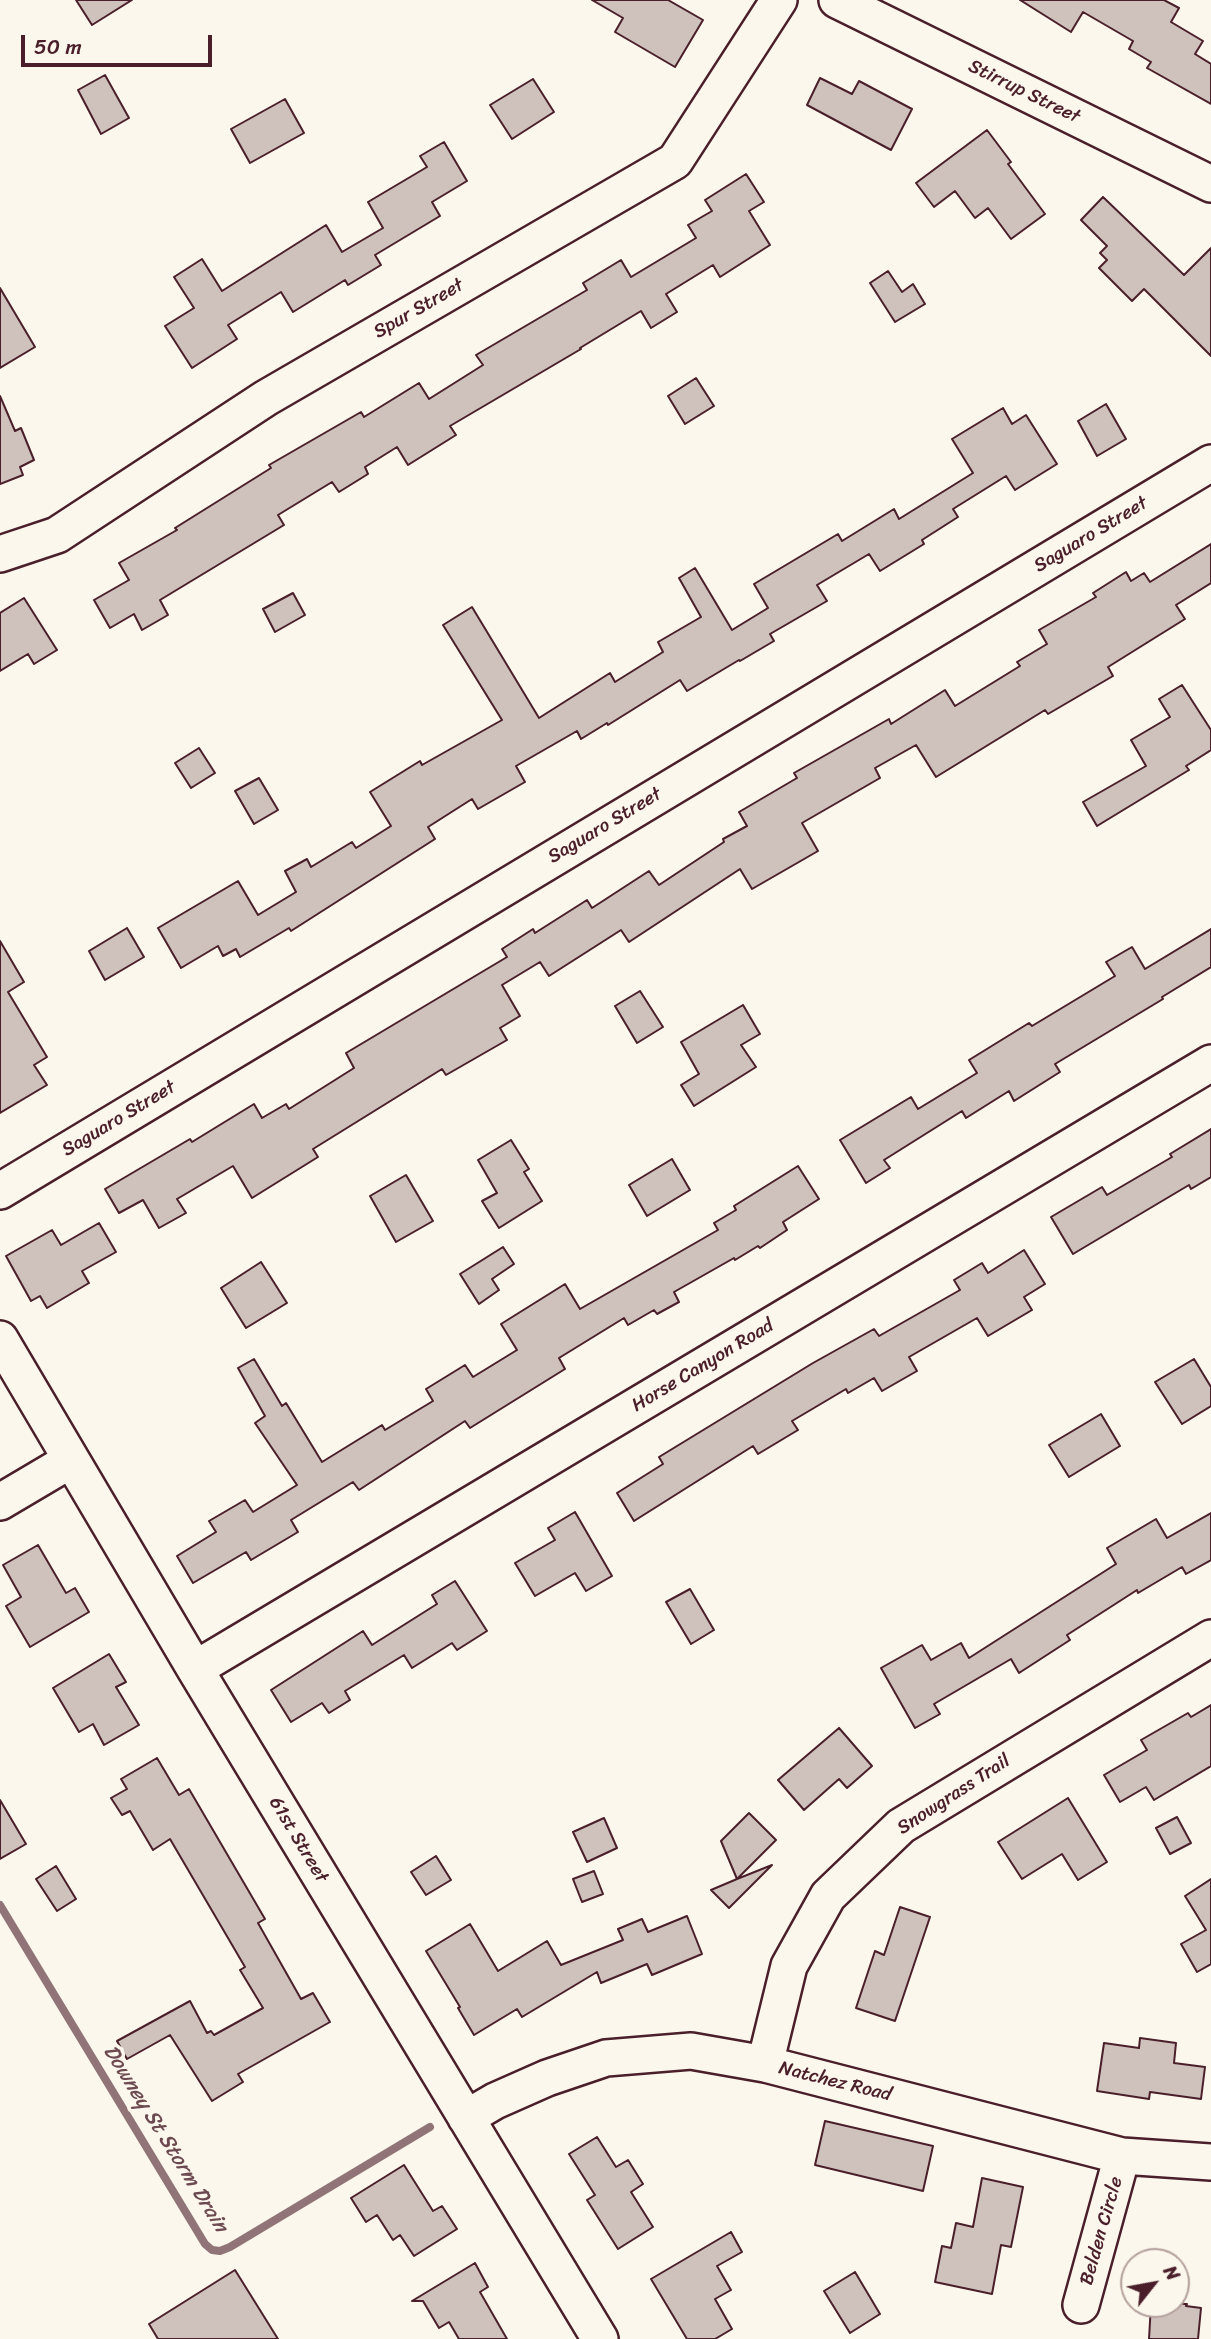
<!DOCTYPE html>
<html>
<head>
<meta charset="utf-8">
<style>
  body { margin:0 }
  #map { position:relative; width:1211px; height:2339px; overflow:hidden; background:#fbf7ec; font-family:Sriracha,sans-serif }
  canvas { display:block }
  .north { position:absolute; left:1120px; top:2248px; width:70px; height:70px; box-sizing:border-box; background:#fbf7ec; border:2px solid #b4a19f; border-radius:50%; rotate:59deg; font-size:19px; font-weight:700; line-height:28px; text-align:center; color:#4a1f2b }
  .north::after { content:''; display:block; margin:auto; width:24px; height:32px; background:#4a1f2b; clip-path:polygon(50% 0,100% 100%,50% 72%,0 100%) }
  .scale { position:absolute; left:21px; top:35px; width:191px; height:32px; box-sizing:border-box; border:4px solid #4a1f2b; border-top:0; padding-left:9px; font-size:21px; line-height:24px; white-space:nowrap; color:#4a1f2b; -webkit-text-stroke:5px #fbf7ec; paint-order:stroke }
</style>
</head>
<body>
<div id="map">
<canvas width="1211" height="2339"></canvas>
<div class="north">N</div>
<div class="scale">50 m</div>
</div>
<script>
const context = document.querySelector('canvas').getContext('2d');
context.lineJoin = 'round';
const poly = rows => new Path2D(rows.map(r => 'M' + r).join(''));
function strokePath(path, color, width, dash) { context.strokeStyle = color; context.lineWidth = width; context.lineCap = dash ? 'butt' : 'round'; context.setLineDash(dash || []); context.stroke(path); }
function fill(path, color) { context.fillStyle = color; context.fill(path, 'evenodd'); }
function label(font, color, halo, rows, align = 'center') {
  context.font = font + ' Sriracha,sans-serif'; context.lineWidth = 7; context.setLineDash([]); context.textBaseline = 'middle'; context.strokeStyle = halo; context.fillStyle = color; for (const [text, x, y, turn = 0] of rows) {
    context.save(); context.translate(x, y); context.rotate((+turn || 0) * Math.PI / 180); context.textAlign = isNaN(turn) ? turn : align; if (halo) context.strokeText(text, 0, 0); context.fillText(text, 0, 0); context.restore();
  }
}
const stream = poly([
  [0,1905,205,2244,212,2250,220,2251,230,2247,430,2127]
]);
const building = poly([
  [76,0,132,0,92,25,76,0],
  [592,0,668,0,703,20,675,67,615,32,623,18,592,0],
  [1020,0,1164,0,1179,8,1171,22,1203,41,1195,54,1211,64,1211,104,1147,68,1151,62,1129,49,1133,41,1083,12,1071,32,1020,0],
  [105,75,129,118,101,134,78,90,105,75],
  [820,78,852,94,859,81,912,109,891,150,807,105,820,78],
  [533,79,554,112,512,139,490,105,533,79],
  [285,99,304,133,250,163,231,129,285,99],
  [987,130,1011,162,1008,164,1045,214,1011,239,988,208,975,218,955,191,934,207,916,183,987,130],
  [444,142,467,181,432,202,440,216,375,255,381,265,348,285,345,280,293,312,281,292,228,325,237,339,192,368,165,326,194,308,174,277,202,259,222,291,326,225,342,252,383,228,368,202,427,167,420,156,444,142],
  [746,174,764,202,749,211,770,245,720,277,713,265,666,294,677,312,651,328,641,311,580,348,581,349,450,426,456,435,408,465,397,447,365,467,368,474,339,492,332,482,278,515,284,525,160,600,168,615,142,630,134,614,110,628,94,600,129,580,119,563,177,530,175,528,271,468,269,465,361,412,364,417,419,383,429,399,483,365,476,355,587,290,583,283,621,260,631,277,696,238,688,225,712,211,705,200,746,174],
  [1103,197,1184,275,1211,248,1211,356,1144,289,1132,301,1099,268,1107,260,1100,253,1107,246,1081,220,1103,197],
  [888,271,902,292,913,284,925,304,895,322,870,283,888,271],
  [0,288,35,347,0,368,0,288],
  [696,378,714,406,685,424,668,396,696,378],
  [0,396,15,431,21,428,34,460,20,467,23,475,0,484,0,396],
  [1106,404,1126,439,1097,456,1078,421,1106,404],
  [1003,408,1012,424,1026,415,1057,464,1015,490,1006,476,953,509,958,517,922,540,924,544,880,571,869,554,817,585,827,601,770,634,774,641,740,661,739,660,687,691,680,680,608,725,607,723,581,739,577,731,516,766,525,782,478,809,472,799,428,827,435,839,291,931,289,928,240,957,236,949,223,956,218,946,181,968,158,928,238,881,258,915,296,892,285,871,307,859,311,867,352,842,356,848,391,826,370,792,420,761,422,765,502,720,443,625,472,607,539,718,610,673,615,682,663,652,658,642,701,617,679,578,695,568,732,630,768,608,754,584,838,534,842,541,894,509,899,519,973,473,952,439,1003,408],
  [1211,544,1211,583,1176,605,1185,619,1108,667,1113,676,1048,714,1045,710,936,777,916,745,875,768,880,778,802,823,818,851,752,889,740,869,629,942,621,930,549,976,540,962,502,985,520,1016,500,1028,507,1040,446,1075,442,1069,313,1149,318,1157,252,1198,233,1166,177,1199,186,1213,159,1228,143,1200,119,1213,105,1189,190,1139,192,1142,254,1104,262,1118,286,1104,289,1109,354,1068,346,1053,507,957,502,949,533,929,535,933,587,900,592,908,649,871,659,885,724,842,723,839,747,826,739,812,797,778,794,773,889,719,891,724,945,690,955,706,1020,666,1017,662,1047,644,1039,630,1096,597,1093,593,1126,572,1131,581,1144,573,1150,582,1211,544],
  [293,593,305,615,275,632,263,609,293,593],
  [24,598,57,650,34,664,28,654,0,671,0,613,24,598],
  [1182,685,1211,730,1211,750,1186,766,1189,770,1097,826,1083,802,1146,766,1131,740,1170,717,1159,699,1182,685],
  [199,748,215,773,191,788,175,763,199,748],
  [259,778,278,810,254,824,235,791,259,778],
  [127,928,144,957,105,980,89,951,127,928],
  [1211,929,1211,967,1162,997,1163,999,1055,1064,1060,1072,1014,1101,1009,1091,966,1118,962,1111,884,1160,890,1168,866,1183,840,1140,911,1097,918,1109,977,1073,969,1060,1029,1023,1032,1026,1115,976,1106,962,1132,947,1145,969,1211,929],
  [0,941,24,982,8,992,47,1057,34,1065,47,1085,0,1113,0,941],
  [640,991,663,1027,637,1043,615,1006,640,991],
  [743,1005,760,1034,741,1045,756,1067,694,1106,681,1085,699,1074,681,1042,743,1005],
  [1211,1129,1211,1177,1191,1189,1189,1185,1073,1254,1051,1217,1102,1187,1107,1195,1172,1157,1170,1154,1211,1129],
  [511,1140,529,1169,524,1172,542,1201,499,1228,482,1201,497,1193,478,1160,511,1140],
  [672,1159,690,1190,647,1216,629,1185,672,1159],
  [798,1166,819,1199,783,1222,787,1230,760,1248,758,1246,735,1260,734,1258,674,1292,679,1302,657,1314,654,1310,628,1325,624,1318,559,1358,565,1369,470,1428,465,1421,359,1490,353,1482,291,1520,298,1532,251,1560,246,1552,193,1583,177,1556,216,1532,209,1521,245,1500,253,1512,297,1485,255,1423,265,1416,238,1368,254,1359,282,1406,286,1403,322,1462,382,1425,385,1430,433,1401,426,1389,465,1365,473,1377,517,1350,501,1324,565,1284,580,1309,718,1230,714,1223,736,1210,734,1206,798,1166],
  [406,1175,433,1221,396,1242,370,1196,406,1175],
  [99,1223,116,1252,82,1271,89,1283,47,1308,40,1296,31,1301,6,1256,52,1230,61,1245,99,1223],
  [503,1247,514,1264,492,1279,499,1290,479,1304,460,1274,503,1247],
  [1024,1250,1045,1284,1024,1297,1032,1310,988,1336,977,1318,909,1357,917,1371,882,1391,874,1378,848,1393,846,1389,792,1421,798,1430,758,1454,753,1446,634,1521,617,1493,663,1464,659,1457,813,1363,874,1329,879,1336,960,1290,954,1280,982,1263,988,1273,1024,1250],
  [261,1262,287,1303,246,1328,221,1288,261,1262],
  [1194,1359,1211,1387,1211,1406,1182,1424,1155,1382,1194,1359],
  [1101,1414,1120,1446,1069,1477,1049,1445,1101,1414],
  [575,1512,612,1576,586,1591,575,1573,535,1596,515,1563,555,1540,548,1528,575,1512],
  [1211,1513,1211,1560,1186,1574,1182,1567,1138,1593,1137,1590,1067,1635,1070,1640,1019,1673,1011,1659,934,1704,940,1714,915,1728,881,1668,922,1645,931,1660,961,1643,969,1658,1116,1564,1107,1548,1156,1519,1167,1538,1211,1513],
  [38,1545,66,1593,75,1588,89,1612,30,1647,6,1606,21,1597,3,1565,38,1545],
  [455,1581,487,1631,457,1650,452,1643,412,1668,404,1655,345,1691,350,1700,329,1713,322,1703,291,1722,271,1690,363,1631,372,1645,437,1604,432,1595,455,1581],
  [690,1589,714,1630,691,1644,666,1602,690,1589],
  [109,1654,126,1682,116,1687,139,1725,104,1745,93,1724,79,1732,53,1688,109,1654],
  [1211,1705,1211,1766,1154,1800,1146,1787,1120,1802,1104,1775,1147,1750,1141,1740,1188,1713,1191,1717,1211,1705],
  [839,1728,872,1766,847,1788,839,1779,804,1810,778,1780,839,1728],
  [157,1758,179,1795,189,1789,265,1919,258,1923,301,1999,313,1993,330,2022,238,2074,243,2082,212,2101,170,2035,127,2059,117,2041,190,2001,207,2033,211,2031,214,2035,263,2008,240,1970,245,1967,170,1839,153,1850,130,1811,122,1815,111,1798,127,1789,121,1779,157,1758],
  [1068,1798,1107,1862,1078,1880,1062,1854,1022,1879,998,1842,1068,1798],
  [0,1800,26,1844,0,1859,0,1800],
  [749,1813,776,1840,737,1879,772,1865,729,1908,711,1890,737,1879,721,1841,749,1813],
  [1177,1817,1191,1843,1170,1854,1156,1828,1177,1817],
  [604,1818,617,1848,587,1862,573,1832,604,1818],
  [436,1856,451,1880,426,1895,411,1872,436,1856],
  [56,1866,76,1899,57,1911,36,1879,56,1866],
  [594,1871,603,1894,582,1902,573,1879,594,1871],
  [1211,1879,1211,1964,1197,1972,1181,1944,1206,1930,1185,1896,1211,1879],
  [900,1907,930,1917,895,2021,856,2008,875,1951,884,1955,900,1907],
  [687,1916,702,1954,652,1975,647,1964,601,1983,597,1972,522,2017,517,2009,474,2035,458,2008,460,2007,426,1951,470,1924,498,1971,547,1941,561,1965,623,1940,618,1929,642,1919,648,1932,687,1916],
  [1140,2038,1176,2043,1174,2063,1205,2067,1201,2099,1150,2092,1149,2099,1097,2091,1104,2043,1139,2048,1140,2038],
  [825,2121,933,2146,923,2191,815,2165,825,2121],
  [597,2137,616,2167,628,2160,643,2184,631,2192,653,2227,618,2249,587,2200,595,2195,569,2154,597,2137],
  [404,2165,433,2211,442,2206,457,2229,414,2256,400,2235,393,2240,377,2215,366,2222,351,2198,404,2165],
  [982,2178,1023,2187,1011,2247,1001,2245,992,2294,935,2282,942,2246,951,2248,956,2223,973,2227,982,2178],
  [731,2232,742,2252,717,2266,731,2290,715,2299,732,2329,715,2339,687,2339,651,2279,731,2232],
  [475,2263,488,2287,480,2292,507,2339,459,2339,449,2322,439,2328,423,2301,412,2301,475,2263],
  [235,2270,278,2339,158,2339,149,2324,235,2270],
  [855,2272,880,2314,850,2333,824,2291,855,2272],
  [1151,2304,1187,2304,1186,2306,1201,2308,1198,2339,1149,2339,1151,2304]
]);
const minor = poly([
  [837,0,1211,184],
  [0,554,57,535,266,398,675,161,779,0],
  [0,1191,1211,463],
  [0,1339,195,1669,600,2339],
  [0,1502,71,1460],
  [195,1669,1211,1063],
  [765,2064,789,1966,828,1896,901,1826,1211,1638],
  [466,2118,495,2101,547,2078,606,2058,691,2051,765,2064,1122,2156,1211,2162],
  [1081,2305,1122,2156]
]);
const streetNames = [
  ["Stirrup Street",1024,92,26],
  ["Spur Street",419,309,-30],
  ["Saguaro Street",1091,535,-31],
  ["Saguaro Street",605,826,-31],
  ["Saguaro Street",119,1119,-31],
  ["Horse Canyon Road",703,1366,-31],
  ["Snowgrass Trail",954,1795,-33],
  ["61st Street",298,1840,59],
  ["Natchez Road",835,2082,14],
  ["Belden Circle",1102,2231,-74]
];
const waterNames = [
  ["Downey St Storm Drain",165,2139,58]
];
strokePath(stream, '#907477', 8);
fill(building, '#cfc2bc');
strokePath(building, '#4a1f2b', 2);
strokePath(minor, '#4a1f2b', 40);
strokePath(minor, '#fbf7ec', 35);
label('19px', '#4a1f2b', '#fbf7ec', streetNames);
label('italic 21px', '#6d4a51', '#fbf7ec', waterNames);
</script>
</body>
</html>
